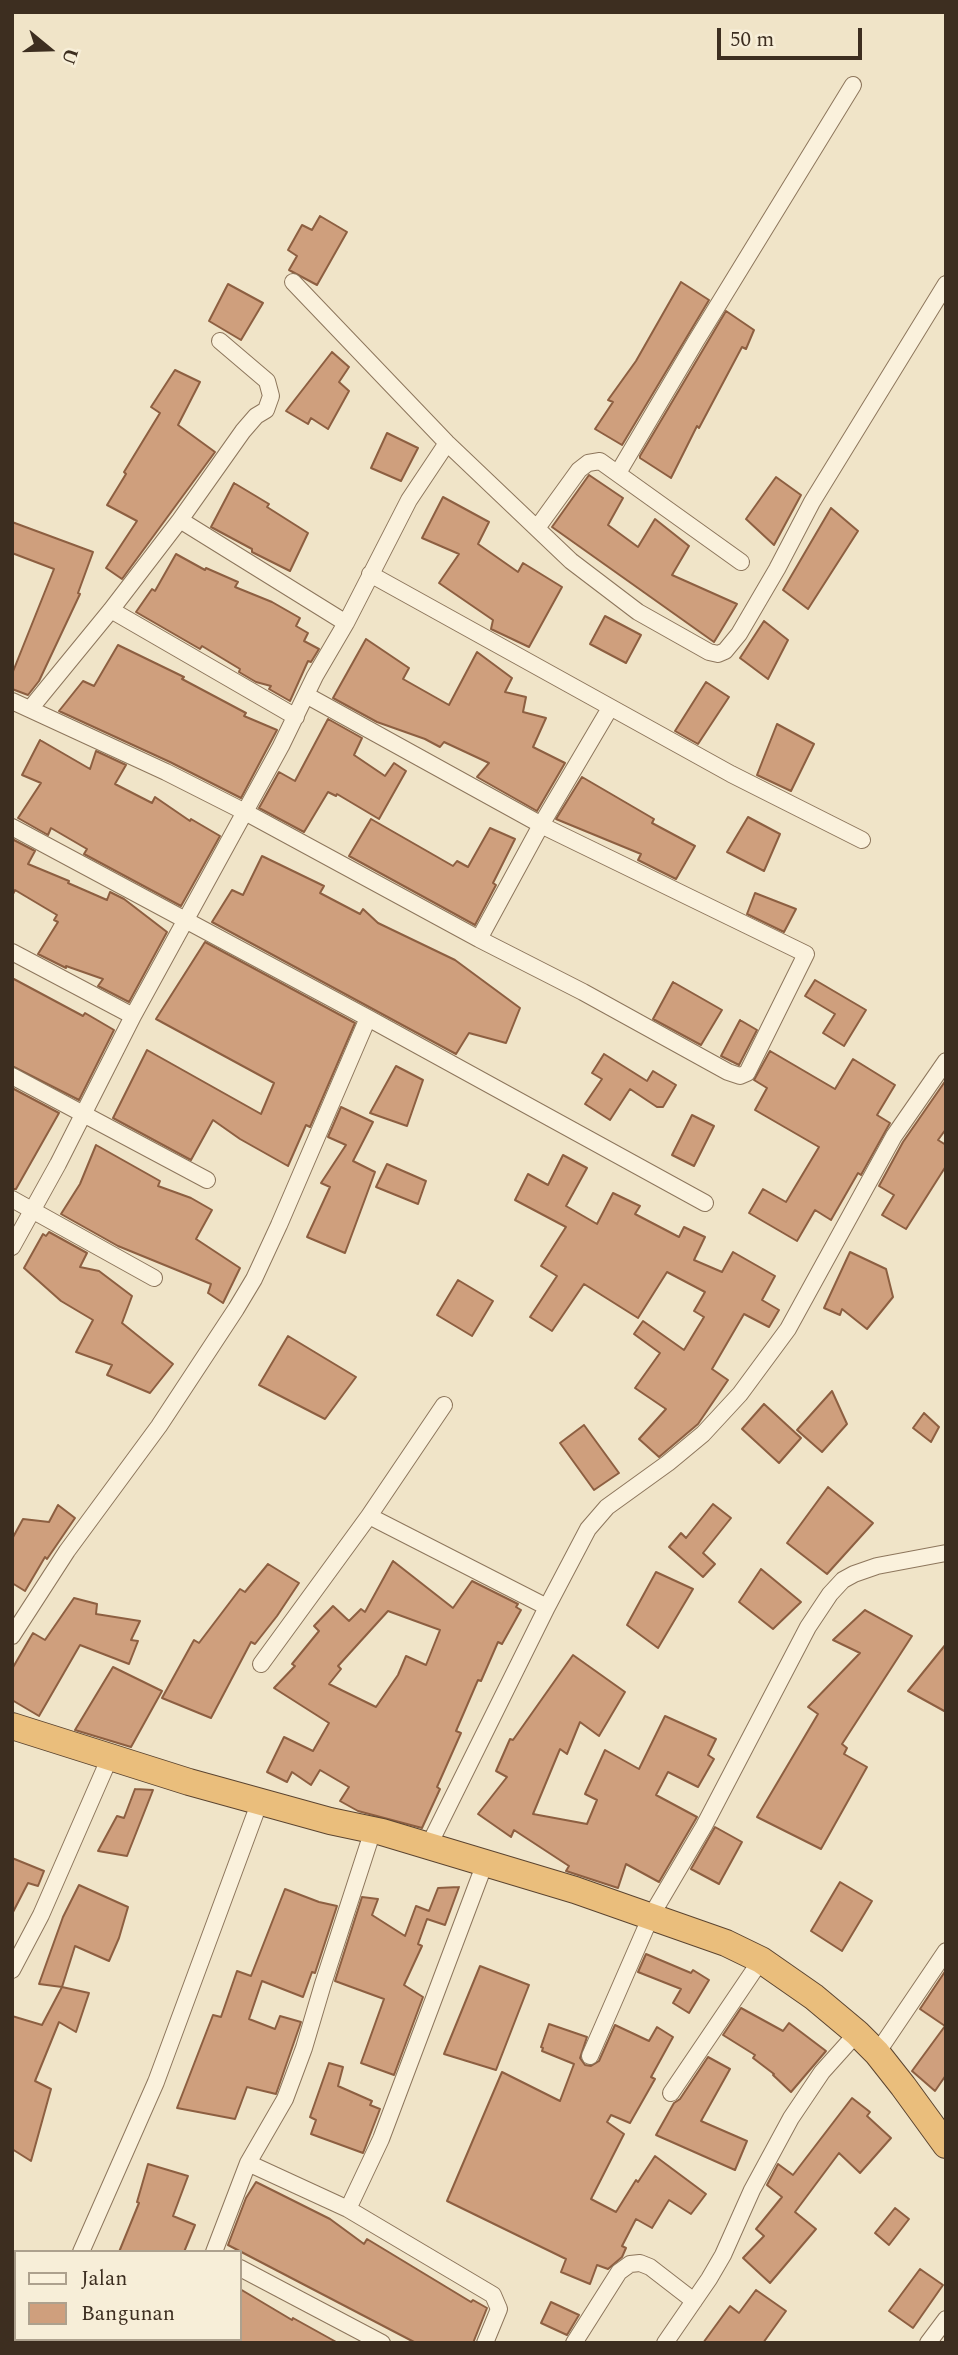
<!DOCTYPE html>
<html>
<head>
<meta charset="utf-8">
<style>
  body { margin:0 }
  #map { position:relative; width:958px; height:2355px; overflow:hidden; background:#f0e4c8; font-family:Spectral,serif }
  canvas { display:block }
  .frame { position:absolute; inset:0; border:14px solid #3d2e20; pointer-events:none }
  .legend { position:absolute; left:14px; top:2250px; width:228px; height:91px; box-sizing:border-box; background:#f7eed8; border:2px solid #ada18e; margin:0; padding:9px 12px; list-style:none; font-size:21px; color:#3d2e20 }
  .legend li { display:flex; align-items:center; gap:14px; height:35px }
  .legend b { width:35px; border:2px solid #ada18e }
  .north { position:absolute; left:14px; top:14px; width:70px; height:70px; -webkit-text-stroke:5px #f7eed8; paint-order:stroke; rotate:109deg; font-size:19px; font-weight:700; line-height:28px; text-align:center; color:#3d2e20 }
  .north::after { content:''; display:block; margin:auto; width:24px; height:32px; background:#3d2e20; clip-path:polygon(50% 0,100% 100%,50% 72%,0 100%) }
  .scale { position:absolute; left:717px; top:28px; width:145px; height:32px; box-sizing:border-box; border:4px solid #3d2e20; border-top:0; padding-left:9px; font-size:21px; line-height:24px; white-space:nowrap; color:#3d2e20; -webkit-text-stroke:5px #f7eed8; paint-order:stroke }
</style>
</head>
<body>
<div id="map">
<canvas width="958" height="2355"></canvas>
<div class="frame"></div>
<ul class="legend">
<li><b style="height:9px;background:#faf1dc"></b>Jalan</li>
<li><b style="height:19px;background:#cf9f7d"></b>Bangunan</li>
</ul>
<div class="north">U</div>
<div class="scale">50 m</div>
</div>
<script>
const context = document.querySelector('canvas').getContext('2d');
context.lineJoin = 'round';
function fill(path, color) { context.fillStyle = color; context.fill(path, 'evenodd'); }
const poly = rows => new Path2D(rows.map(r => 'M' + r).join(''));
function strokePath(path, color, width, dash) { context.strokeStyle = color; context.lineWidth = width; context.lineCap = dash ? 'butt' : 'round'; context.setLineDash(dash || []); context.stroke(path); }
const building = poly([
  [320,216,347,232,317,285,289,270,297,256,288,250,302,225,312,230,320,216],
  [681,282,709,300,622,445,595,429,613,402,608,400,636,361,681,282],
  [228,284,263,303,241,340,209,321,228,284],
  [726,311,754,330,746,349,742,347,699,428,697,426,671,478,640,458,640,456,726,311],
  [332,352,349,367,339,382,349,391,328,429,311,418,308,424,286,411,332,352],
  [175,370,200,382,178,425,215,452,122,579,106,568,137,521,107,505,126,474,124,472,160,413,151,407,175,370],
  [387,433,418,448,401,481,371,468,387,433],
  [589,475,623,498,608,525,638,547,655,519,689,546,672,575,737,604,714,642,552,527,589,475],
  [776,477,801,495,774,545,746,519,776,477],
  [234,483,269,504,267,507,308,533,290,571,252,552,252,549,211,527,234,483],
  [443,497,489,522,478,544,518,572,523,563,562,587,529,647,491,629,493,620,439,583,459,554,422,538,443,497],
  [831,508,858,531,808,609,783,590,831,508],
  [12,522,93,552,78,593,80,594,39,681,28,695,12,689,12,674,54,569,12,553,12,522],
  [176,554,205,570,206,568,238,582,235,587,272,602,300,618,296,626,308,633,304,641,319,649,311,662,308,661,290,701,269,689,271,686,256,682,239,672,240,669,202,646,200,649,136,612,152,589,155,591,176,554],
  [605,616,641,635,626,663,590,644,605,616],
  [764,621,788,640,768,679,740,658,764,621],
  [366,639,409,668,403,679,449,705,477,652,512,678,505,692,526,697,523,712,546,718,533,747,565,763,537,811,477,777,489,763,444,742,440,747,425,739,377,722,333,698,366,639],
  [118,645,184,677,182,679,246,713,244,716,277,730,241,798,170,762,59,711,83,681,94,686,118,645],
  [706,682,729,697,698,744,675,731,706,682],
  [328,719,362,738,354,755,385,776,394,763,406,771,379,819,337,794,336,796,328,792,304,832,259,808,279,772,295,781,328,719],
  [777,724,814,744,791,791,757,775,777,724],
  [40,740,90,769,96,751,126,765,115,784,152,803,155,797,190,821,191,819,220,836,181,906,84,854,87,849,51,828,48,835,18,818,41,783,22,775,40,740],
  [582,777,654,819,652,823,695,846,676,879,638,860,641,854,556,819,582,777],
  [748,817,780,834,764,871,727,852,748,817],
  [371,819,453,866,457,861,468,867,490,828,515,839,493,883,496,885,475,925,349,856,371,819],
  [12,839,35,851,28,864,69,881,68,883,107,900,110,892,124,899,167,932,129,1002,98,986,103,979,66,966,66,968,38,954,58,922,54,920,57,915,15,890,12,896,12,839],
  [262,856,324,886,320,893,360,914,363,909,378,923,455,960,520,1008,506,1043,469,1033,456,1054,212,922,232,890,243,895,262,856],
  [755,893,796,909,784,932,747,914,755,893],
  [205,942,355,1023,310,1127,306,1125,288,1166,240,1139,213,1120,191,1160,113,1118,147,1050,261,1114,274,1083,156,1019,205,942],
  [12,978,83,1016,85,1013,114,1030,79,1100,12,1066,12,978],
  [815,980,866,1010,844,1046,823,1033,835,1014,805,996,815,980],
  [673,982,722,1010,701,1045,653,1019,673,982],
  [740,1020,757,1030,739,1065,721,1056,740,1020],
  [770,1051,835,1089,853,1059,895,1085,877,1115,890,1123,861,1175,858,1173,831,1220,815,1210,797,1241,749,1213,763,1189,786,1202,819,1147,755,1110,767,1088,754,1080,770,1051],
  [604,1054,647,1081,653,1071,676,1085,663,1107,657,1107,630,1089,610,1120,585,1104,602,1079,592,1073,604,1054],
  [396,1066,423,1080,407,1126,370,1113,396,1066],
  [946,1080,946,1129,938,1140,946,1145,946,1166,906,1229,882,1215,894,1195,879,1186,903,1142,946,1080],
  [12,1088,59,1113,16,1189,12,1189,12,1088],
  [341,1107,373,1122,353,1161,375,1172,345,1253,307,1237,330,1187,321,1183,346,1145,328,1137,341,1107],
  [692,1115,714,1126,694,1166,672,1155,692,1115],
  [96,1145,160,1181,158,1186,191,1198,212,1210,196,1239,240,1268,223,1303,208,1293,211,1284,118,1246,61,1214,80,1184,96,1145],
  [563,1155,587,1168,566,1206,597,1224,613,1193,640,1206,635,1214,679,1237,684,1227,705,1237,694,1260,722,1272,733,1252,775,1276,762,1300,779,1310,769,1327,744,1314,712,1369,728,1380,698,1424,659,1457,639,1439,666,1409,635,1388,660,1353,634,1334,643,1321,684,1350,704,1317,694,1311,705,1292,667,1272,638,1318,584,1284,552,1331,530,1317,557,1276,541,1266,566,1227,515,1200,528,1174,548,1185,563,1155],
  [387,1164,426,1181,418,1204,376,1187,387,1164],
  [49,1232,87,1253,80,1267,99,1271,132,1296,122,1323,173,1364,150,1393,107,1375,112,1365,76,1352,93,1320,61,1301,24,1268,43,1234,46,1236,49,1232],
  [850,1252,886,1269,893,1297,867,1329,842,1309,840,1315,824,1308,850,1252],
  [458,1280,493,1301,472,1336,437,1315,458,1280],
  [288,1336,356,1377,325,1419,259,1385,288,1336],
  [832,1391,847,1424,822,1452,797,1430,832,1391],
  [764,1404,801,1438,779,1463,742,1429,764,1404],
  [924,1413,939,1427,931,1442,913,1428,924,1413],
  [584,1425,619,1473,594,1490,560,1443,584,1425],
  [828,1487,873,1523,827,1574,787,1543,828,1487],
  [713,1504,731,1518,703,1553,715,1564,703,1577,669,1547,681,1533,686,1538,713,1504],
  [58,1505,75,1518,47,1559,45,1557,25,1591,12,1583,12,1539,23,1519,49,1522,58,1505],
  [393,1561,453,1608,472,1581,518,1604,516,1607,521,1610,502,1644,498,1642,481,1681,478,1680,456,1731,461,1733,437,1787,440,1789,422,1828,358,1811,340,1801,349,1787,320,1770,311,1785,292,1772,287,1782,267,1772,284,1737,313,1751,329,1723,274,1688,295,1666,292,1664,319,1631,314,1626,333,1606,349,1621,361,1609,365,1612,393,1561],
  [388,1611,440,1630,426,1665,406,1656,398,1675,376,1707,329,1684,341,1669,338,1666,388,1611],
  [268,1564,299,1583,277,1616,255,1644,251,1642,211,1718,162,1698,194,1640,199,1643,240,1589,245,1592,268,1564],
  [761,1569,801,1602,773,1629,739,1602,761,1569],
  [656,1572,693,1589,658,1648,627,1625,656,1572],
  [74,1598,97,1604,96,1614,140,1621,131,1640,138,1641,129,1664,80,1645,39,1716,12,1700,12,1669,33,1633,45,1640,74,1598],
  [865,1610,912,1636,842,1744,847,1748,844,1754,867,1767,821,1849,757,1817,818,1714,808,1707,860,1653,833,1640,865,1610],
  [946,1644,946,1712,908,1691,946,1644],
  [573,1655,625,1692,599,1736,580,1722,567,1754,560,1749,533,1814,587,1824,597,1800,585,1794,605,1750,639,1769,665,1716,716,1739,708,1755,714,1759,698,1787,668,1772,656,1795,697,1817,659,1882,626,1864,618,1888,566,1871,569,1866,514,1830,511,1837,478,1814,507,1777,496,1771,510,1739,513,1740,573,1655],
  [113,1667,162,1691,131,1747,75,1730,113,1667],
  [135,1789,153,1790,127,1856,98,1851,117,1816,124,1818,135,1789],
  [715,1827,742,1842,719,1884,691,1869,715,1827],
  [12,1858,44,1871,38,1886,28,1883,12,1914,12,1858],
  [840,1882,872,1901,842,1951,811,1931,840,1882],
  [79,1885,128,1907,119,1938,109,1961,75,1946,62,1987,39,1984,63,1917,79,1885],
  [459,1887,445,1925,427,1919,418,1944,422,1946,404,1985,423,1997,394,2075,361,2063,384,1999,335,1981,362,1897,378,1899,372,1915,405,1936,416,1906,429,1911,438,1888,459,1887],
  [285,1889,319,1902,337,1906,315,1973,312,1972,303,1997,262,1981,249,2019,275,2029,280,2016,301,2022,276,2094,247,2087,235,2119,177,2108,213,2015,221,2017,237,1971,251,1976,285,1889],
  [646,1954,691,1973,693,1970,709,1980,689,2013,673,2003,681,1989,638,1972,646,1954],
  [480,1966,529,1985,496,2070,444,2054,480,1966],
  [946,1970,946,2075,935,2091,912,2071,945,2026,920,2009,946,1970],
  [62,1987,89,1993,76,2032,59,2022,35,2081,51,2089,31,2161,12,2149,12,2016,42,2025,62,1987],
  [741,2008,783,2031,789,2023,826,2051,791,2092,773,2075,774,2074,753,2058,755,2055,723,2035,741,2008],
  [549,2024,587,2037,580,2058,585,2065,591,2066,599,2061,615,2025,649,2041,657,2027,673,2037,651,2077,655,2079,630,2123,611,2115,607,2122,624,2134,591,2199,616,2212,636,2180,638,2182,655,2156,706,2194,691,2214,669,2200,652,2228,636,2219,622,2246,626,2248,622,2257,608,2269,597,2265,590,2284,561,2272,566,2259,447,2201,502,2072,560,2101,574,2064,542,2051,543,2048,541,2047,549,2024],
  [708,2057,730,2069,701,2121,747,2141,735,2170,656,2135,674,2103,680,2099,708,2057],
  [329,2063,343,2067,338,2086,372,2101,370,2105,380,2109,363,2153,311,2134,316,2120,310,2117,329,2063],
  [852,2098,870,2112,867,2116,891,2138,860,2173,839,2153,795,2212,816,2229,770,2283,743,2258,764,2236,756,2229,782,2197,767,2185,778,2164,793,2175,852,2098],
  [148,2164,188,2176,173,2216,195,2225,184,2252,119,2252,139,2203,137,2202,148,2164],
  [256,2182,330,2219,364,2244,367,2239,471,2302,473,2300,487,2308,473,2343,416,2343,228,2245,246,2198,256,2182],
  [895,2208,909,2219,889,2245,875,2233,895,2208],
  [920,2269,943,2285,913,2328,889,2311,920,2269],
  [240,2289,292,2320,293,2318,338,2343,240,2343,240,2289],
  [756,2290,786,2311,763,2343,703,2343,730,2306,739,2313,756,2290],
  [551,2302,579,2315,567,2335,541,2323,551,2302]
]);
const minor = poly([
  [293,282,447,443,571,561,638,612,709,652,718,654,725,651,739,634,777,569,812,502,946,284],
  [618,473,696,341,853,85],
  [180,520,346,623],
  [537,528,579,470,588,463,600,461,741,562],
  [370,574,731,774,862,840],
  [111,610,296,717],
  [12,701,166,772,245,812,479,939,583,992,728,1072,740,1076,747,1073,806,954,547,828,306,695],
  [30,709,111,610,180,520,243,431,256,416,266,410,271,396,267,381,220,341],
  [12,827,368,1018,705,1203],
  [479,939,541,825,610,708],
  [12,952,133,1016],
  [12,1076,207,1180],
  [12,1199,154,1278],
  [12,1247,58,1164,133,1016,281,746,315,676,346,623,409,500,447,443],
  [369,1516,444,1405],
  [12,1636,67,1551,159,1426,236,1309,254,1279,279,1225,368,1018],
  [261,1664,369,1516,547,1607],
  [428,1847,547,1607,588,1529,607,1507,668,1463,703,1434,740,1394,788,1329,894,1136,946,1061],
  [12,1970,41,1915,110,1757],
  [877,2053,946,1951],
  [590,2056,651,1916,704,1826,808,1627,830,1594,843,1580,854,1574,877,1566,946,1553],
  [671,2093,761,1960],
  [248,2163,348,2209,493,2295,499,2309,485,2343],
  [348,2209,381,2139,485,1863],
  [81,2252,156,2082,260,1801],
  [214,2252,248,2163,285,2099,304,2048,323,1984,373,1830],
  [240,2268,382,2343],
  [12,2290,16,2292],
  [44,2343,45,2339],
  [180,2343,181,2339],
  [574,2343,619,2272,630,2264,640,2263,650,2267,694,2301],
  [665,2343,709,2279,723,2255,752,2190,791,2118,822,2072,857,2033],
  [928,2343,946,2319]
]);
const trunk = poly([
  [12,1726,189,1782,330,1821,382,1832,575,1890,726,1943,761,1960,814,1997,857,2033,877,2053,903,2086,946,2145]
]);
fill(building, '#cf9f7d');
strokePath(building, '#8d5f41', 2);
strokePath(minor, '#8d765c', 18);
strokePath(trunk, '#5b4430', 28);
strokePath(minor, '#faf1dc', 16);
strokePath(trunk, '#eabe7c', 26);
</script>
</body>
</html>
